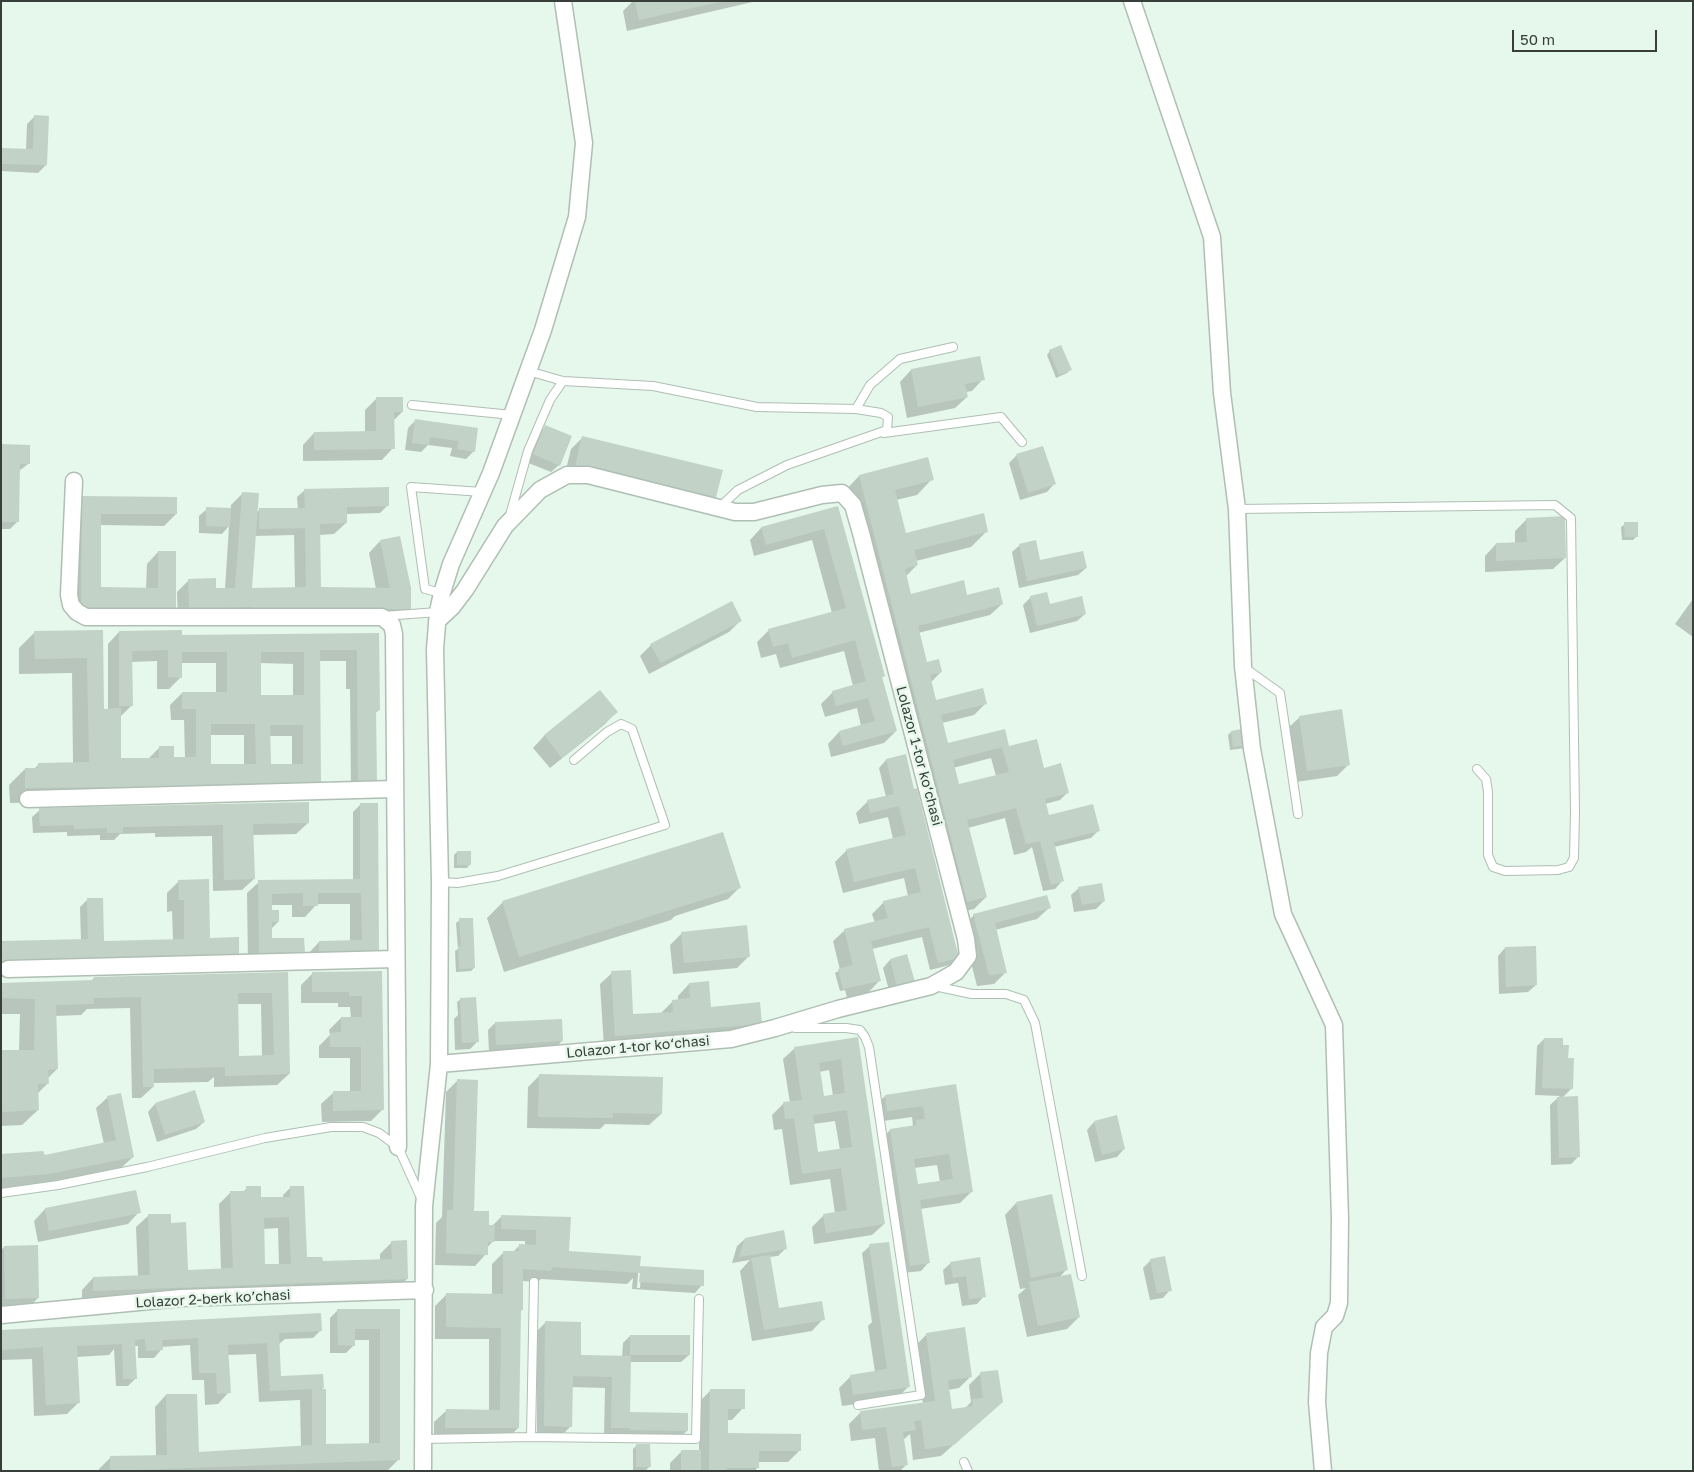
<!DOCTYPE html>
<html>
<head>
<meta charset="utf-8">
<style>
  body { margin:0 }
  #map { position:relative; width:1694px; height:1472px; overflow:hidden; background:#e6f7eb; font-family:"Golos Text",sans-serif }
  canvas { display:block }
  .frame { position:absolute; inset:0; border:2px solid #383f3a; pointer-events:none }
  .scale { position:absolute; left:1512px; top:30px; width:145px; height:22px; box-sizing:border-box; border:2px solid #383f3a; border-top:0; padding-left:6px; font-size:15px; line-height:18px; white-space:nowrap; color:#383f3a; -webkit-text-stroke:4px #e6f7eb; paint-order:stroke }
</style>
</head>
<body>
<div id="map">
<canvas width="1694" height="1472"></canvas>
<div class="frame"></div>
<div class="scale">50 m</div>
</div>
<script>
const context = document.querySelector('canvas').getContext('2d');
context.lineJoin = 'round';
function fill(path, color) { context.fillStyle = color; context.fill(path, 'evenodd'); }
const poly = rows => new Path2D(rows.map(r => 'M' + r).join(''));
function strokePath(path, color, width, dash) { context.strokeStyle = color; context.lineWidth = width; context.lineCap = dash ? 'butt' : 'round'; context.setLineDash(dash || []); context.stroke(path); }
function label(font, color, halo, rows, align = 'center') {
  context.font = font + ' "Golos Text",sans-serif'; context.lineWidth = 5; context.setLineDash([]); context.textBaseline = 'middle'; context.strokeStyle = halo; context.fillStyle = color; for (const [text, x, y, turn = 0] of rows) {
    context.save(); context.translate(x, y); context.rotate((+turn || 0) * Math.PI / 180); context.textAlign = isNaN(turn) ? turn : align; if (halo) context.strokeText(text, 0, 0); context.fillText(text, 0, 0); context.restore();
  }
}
const shadow = poly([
  [633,1,757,1,627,31,623,11],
  [34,117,46,165,38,173,1,171,1,149,26,150,27,124],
  [1050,351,1070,370,1067,373,1056,378,1047,355],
  [911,370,983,379,972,391,966,392,967,397,955,408,907,418,900,382],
  [377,398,402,412,393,421,393,448,382,460,303,461,303,445,314,433,365,433,365,410],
  [416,420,477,429,474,451,466,459,450,456,452,448,428,445,421,452,405,450,408,428],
  [545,427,559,465,551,472,526,462,538,435],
  [583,437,714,501,702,512,564,478,571,449],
  [1,446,28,464,19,471,18,521,10,529,1,529],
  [1042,447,1054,484,1047,492,1020,500,1009,463,1016,456],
  [859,476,932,479,917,495,896,500,905,534,987,531,971,547,916,561,917,565,906,576,910,595,967,597,1002,604,990,615,918,633,926,664,941,672,931,682,935,702,986,703,974,715,942,723,948,745,1004,731,1008,747,1043,769,1067,793,1060,800,1045,804,1048,817,1098,831,1091,838,1054,847,1062,881,1055,889,1043,891,1032,847,1026,852,1014,855,1005,818,968,828,986,897,974,909,956,913,844,492],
  [991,758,996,776,958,786,953,768],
  [305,490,388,505,380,513,346,514,346,523,334,534,319,535,320,588,376,589,369,553,380,541,410,609,398,620,178,620,177,592,189,580,215,590,225,589,229,526,222,534,199,533,199,516,207,509,231,509,231,505,243,493,256,513,259,510,298,509,297,497],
  [294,535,295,588,250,591,254,536],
  [82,497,176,514,164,526,100,525,99,588,146,589,147,564,158,552,175,552,163,620,70,619,71,509],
  [837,507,884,676,881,678,896,731,884,743,831,757,828,744,839,732,861,726,857,708,825,717,821,704,833,692,853,686,844,651,780,668,776,654,761,658,757,642,769,630,832,613,812,540,754,556,750,540,761,528],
  [1527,519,1565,558,1553,569,1485,572,1485,556,1496,544,1515,543,1515,531],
  [1625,524,1637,536,1633,540,1622,540,1621,527],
  [1020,545,1039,561,1086,568,1078,575,1019,588,1012,552],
  [1031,597,1049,605,1085,614,1077,621,1030,633,1023,605],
  [1693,599,1693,637,1675,624],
  [741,620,729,632,649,674,640,656,651,645],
  [101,631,103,711,108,710,108,644,119,632,180,636,378,635,379,710,375,713,375,783,351,791,350,689,346,689,346,661,319,661,319,784,88,802,10,803,9,785,25,769,34,769,39,764,73,763,72,673,19,674,19,648,35,632],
  [157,661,157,689,169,689,181,677,181,663,216,663,216,693,182,693,170,705,171,720,184,720,185,758,173,758,160,747,147,760,120,760,120,717,132,705,131,662],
  [260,663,293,664,293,696,260,696],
  [210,735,244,735,244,765,210,765],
  [269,736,292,736,292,765,269,765],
  [599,692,616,712,605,724,550,768,533,748,544,736],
  [1300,717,1349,764,1337,776,1296,782,1288,728],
  [1231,732,1245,748,1230,750,1228,735],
  [905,756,958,958,950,965,930,970,922,937,872,949,879,981,868,993,847,998,845,990,840,991,835,973,840,970,833,941,845,930,875,923,872,914,884,902,908,896,904,878,843,893,835,862,847,850,893,839,888,817,859,824,856,813,868,801,886,797,879,768,886,760],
  [360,805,366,964,308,954,319,942,350,942,350,904,317,904,305,917,292,917,292,905,271,905,271,911,278,922,271,929,271,939,303,952,292,964,248,964,247,893,259,882,353,881,353,812],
  [40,810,308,823,296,834,253,835,254,879,242,890,213,891,212,836,155,837,155,833,120,834,114,840,100,840,100,835,67,836,67,832,33,833,32,817],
  [457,852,470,864,467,868,454,868,454,855],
  [179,881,209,939,238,954,1,968,1,943,81,941,80,907,87,900,102,942,173,940,172,911,167,912,167,893],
  [739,888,728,899,675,916,671,920,504,972,487,918,503,902],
  [1079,888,1104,901,1096,909,1074,912,1071,895],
  [1049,908,1037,919,995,930,1006,972,994,984,977,986,962,927,974,915],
  [460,920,474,968,471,971,456,972,455,951,458,949,456,923],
  [682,933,749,956,737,968,673,974,670,945],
  [1505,948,1536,985,1528,992,1499,994,1498,956],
  [906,956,913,982,890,994,883,968,890,960],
  [381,972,383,1109,371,1121,322,1122,321,1104,333,1093,350,1093,350,1058,319,1058,319,1046,330,1035,329,1030,341,1018,351,1018,350,1007,338,1007,338,1003,301,1003,301,985,313,973],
  [286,973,289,1074,277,1085,214,1087,214,1077,208,1082,153,1083,153,1087,141,1098,132,1098,130,1008,87,1009,81,1015,55,1016,57,1069,48,1078,48,1083,37,1094,38,1110,22,1125,1,1126,1,1051,19,1051,20,1014,1,1014,1,984,91,981,94,978],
  [237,1004,261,1004,262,1056,238,1057],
  [612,973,632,1015,661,1013,673,1001,678,1000,678,996,689,984,710,1008,760,1023,749,1035,604,1047,600,984],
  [461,999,477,1042,470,1049,455,1050,454,1019,458,1015,457,1002],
  [495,1023,562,1041,554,1049,489,1052,488,1030],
  [857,1039,884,1224,872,1235,814,1244,812,1227,824,1215,835,1213,830,1179,790,1185,782,1129,774,1130,772,1115,783,1104,790,1103,783,1059,795,1048],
  [829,1070,833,1096,823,1098,819,1072],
  [835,1121,840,1150,817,1154,813,1124],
  [1544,1039,1561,1046,1567,1059,1572,1088,1562,1098,1578,1157,1571,1164,1551,1165,1550,1105,1560,1096,1535,1095,1537,1046],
  [539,1076,661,1114,649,1125,605,1124,600,1129,527,1128,528,1087],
  [458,1080,473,1212,487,1226,492,1226,502,1216,570,1218,567,1252,639,1267,702,1285,695,1293,632,1289,633,1278,627,1284,541,1279,538,1282,522,1281,522,1310,519,1312,518,1428,506,1440,434,1439,434,1422,446,1411,489,1411,489,1339,435,1339,435,1306,447,1294,492,1295,492,1264,504,1252,513,1252,519,1246,525,1246,525,1241,493,1241,487,1248,486,1254,475,1266,435,1265,436,1223,442,1217,446,1092],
  [638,1273,641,1273,640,1288,637,1288],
  [955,1086,971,1192,960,1203,920,1209,928,1263,921,1271,903,1273,894,1213,889,1214,879,1142,890,1130,910,1127,913,1125,912,1117,876,1122,873,1108,885,1096],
  [937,1165,940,1182,917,1185,914,1168],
  [194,1092,204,1122,196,1129,157,1142,148,1112,155,1104],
  [108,1097,133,1157,121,1168,1,1192,1,1155,44,1158,104,1144,96,1108],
  [1094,1122,1124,1149,1117,1157,1095,1162,1087,1130],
  [247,1188,260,1199,283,1198,283,1195,290,1188,305,1258,321,1263,380,1261,380,1254,392,1242,407,1279,395,1290,312,1293,312,1286,82,1302,82,1290,93,1278,138,1276,136,1227,148,1216,170,1224,187,1271,221,1270,219,1204,231,1192,243,1192],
  [278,1228,279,1265,264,1266,263,1229],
  [1016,1203,1066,1270,1059,1278,1079,1317,1067,1329,1027,1337,1018,1295,1026,1288,1020,1289,1005,1215],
  [45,1209,139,1212,128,1224,38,1242,34,1221],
  [745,1239,786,1248,778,1256,769,1257,778,1309,823,1319,812,1331,752,1341,740,1271,750,1260,732,1263,737,1246],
  [870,1246,909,1386,897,1398,842,1406,839,1388,851,1376,875,1372,868,1326,872,1322,862,1253],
  [4,1247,38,1298,26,1310,1,1310,1,1250],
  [979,1259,984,1296,977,1304,962,1306,958,1283,945,1285,943,1270,951,1263],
  [1151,1260,1170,1290,1163,1298,1150,1300,1143,1268],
  [338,1310,398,1310,399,1459,387,1471,99,1471,99,1469,111,1457,156,1456,155,1407,166,1395,198,1453,301,1447,300,1400,259,1402,256,1354,228,1355,229,1392,218,1404,205,1405,204,1380,192,1380,190,1345,161,1347,161,1350,154,1358,138,1358,138,1346,134,1346,136,1378,128,1386,116,1386,114,1349,109,1355,77,1357,79,1402,67,1414,34,1416,32,1359,1,1360,1,1331,321,1330,313,1338,285,1339,279,1344,280,1378,322,1376,324,1445,369,1445,369,1340,354,1340,354,1345,346,1353,330,1353,330,1318],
  [546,1322,580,1356,622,1357,623,1343,630,1336,689,1355,681,1362,630,1362,629,1413,687,1431,679,1438,604,1435,605,1388,571,1387,571,1426,563,1434,537,1433,537,1387,533,1387,534,1334],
  [927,1334,970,1377,959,1388,948,1390,951,1411,964,1409,971,1402,969,1385,980,1374,1001,1402,941,1456,913,1460,910,1434,903,1440,907,1464,900,1471,879,1471,875,1438,851,1441,849,1424,860,1413,923,1404,915,1346],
  [711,1390,743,1408,732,1420,727,1420,727,1434,799,1451,788,1462,757,1462,757,1468,755,1471,670,1471,670,1463,682,1451,699,1452,699,1402],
  [636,1446,650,1466,646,1470,633,1470,633,1449]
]);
const building = poly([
  [635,1,719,1,719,2,639,20],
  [34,115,49,116,47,165,1,164,1,148,33,149],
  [1061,345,1072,370,1059,375,1049,350],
  [980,356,985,380,965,384,968,397,918,407,911,369],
  [376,397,403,397,403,412,394,412,395,449,314,450,314,432,376,431],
  [415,419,478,428,475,452,457,449,459,441,430,437,429,445,412,443],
  [545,425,572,436,560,466,533,454],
  [582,436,723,470,715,501,575,467],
  [1,444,30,445,30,464,20,464,19,522,1,522],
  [1043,446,1056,484,1028,493,1016,454],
  [928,457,934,480,895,490,906,533,984,513,988,532,914,550,918,565,905,569,911,594,964,580,967,595,999,587,1003,604,918,626,927,662,939,659,942,672,930,675,936,700,983,688,987,704,941,715,948,743,1005,729,1009,746,1037,739,1044,768,1061,763,1069,793,1045,799,1049,815,1093,804,1100,831,1054,842,1064,881,1051,885,1040,841,1026,844,1016,808,967,820,987,897,967,902,859,475],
  [1002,747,1009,772,959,784,953,760],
  [389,487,389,506,347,507,347,523,320,524,321,587,390,588,380,540,400,536,411,588,411,609,252,610,252,607,189,609,188,579,216,578,216,588,235,588,242,492,259,493,252,588,306,587,305,528,259,529,259,508,305,508,304,489],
  [82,496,177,497,177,514,101,514,101,587,158,588,158,551,176,551,176,609,81,608],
  [838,506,885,676,882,677,897,731,843,746,839,731,875,721,868,698,836,706,832,691,866,681,855,640,792,658,788,643,773,647,768,629,846,608,824,529,766,545,761,527],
  [206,507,231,508,230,527,206,526],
  [1565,516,1566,558,1496,561,1496,543,1527,542,1526,518],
  [1624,522,1638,522,1638,537,1625,537],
  [1036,540,1040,560,1083,551,1087,568,1027,581,1019,544],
  [1047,592,1050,604,1082,596,1086,614,1037,626,1030,596],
  [732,601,742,621,661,663,650,644],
  [103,630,104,709,121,708,121,758,159,758,159,746,174,746,174,757,196,757,196,709,182,709,182,692,227,692,227,652,182,652,182,678,168,677,168,650,132,651,133,706,119,706,119,631,182,630,182,635,379,633,380,710,376,710,377,783,358,783,357,650,320,650,321,785,25,788,25,768,38,768,38,763,89,762,87,658,35,659,34,631],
  [261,652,304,652,304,695,261,695],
  [211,724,255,724,256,764,211,764],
  [270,725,303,725,303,764,271,764],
  [600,690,618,712,562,758,544,735],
  [1342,709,1350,765,1307,771,1299,716],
  [1247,728,1250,745,1233,747,1231,731],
  [906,754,914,789,917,788,959,958,938,963,929,927,871,941,881,981,843,989,838,969,853,965,844,929,888,918,883,901,921,892,915,868,854,882,846,849,906,835,899,806,870,813,867,800,894,794,886,759],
  [309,802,309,823,253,824,255,879,224,880,223,825,123,827,123,833,107,833,107,828,74,829,74,825,40,826,39,808],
  [360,803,378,803,379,953,319,953,319,941,362,940,361,893,318,893,318,906,303,906,303,893,272,894,272,910,279,910,279,922,272,922,272,938,304,938,305,953,259,953,258,880,360,879],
  [723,832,741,888,519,957,502,901],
  [457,851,471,851,471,865,457,865],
  [209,879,210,938,239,937,239,955,1,961,1,941,88,939,87,898,103,898,104,941,184,939,184,900,179,900,178,880],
  [1102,883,1105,901,1082,905,1078,887],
  [1047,895,1051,908,995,923,1007,973,989,975,973,914],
  [459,918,473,918,475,968,459,969,458,946,461,946],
  [747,925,750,957,684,963,681,932],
  [1536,946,1537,985,1506,987,1505,947],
  [907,954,915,982,897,987,890,959],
  [631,970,633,1014,673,1012,672,1000,690,998,689,983,709,981,711,1007,760,1002,762,1024,615,1036,611,971],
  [382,971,384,1110,333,1111,333,1091,361,1091,361,1047,330,1047,330,1033,341,1032,341,1017,362,1017,362,996,349,996,349,992,312,992,312,972],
  [288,972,290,1074,225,1076,225,1067,154,1069,154,1087,143,1087,141,997,94,998,94,1004,56,1005,58,1069,48,1070,49,1084,38,1084,39,1110,1,1112,1,1050,34,1050,35,999,1,998,1,983,94,980,94,977],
  [238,993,272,993,274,1055,239,1056],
  [476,997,479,1042,462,1043,460,998],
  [562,1019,563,1041,496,1045,495,1022],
  [858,1037,885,1224,826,1233,823,1214,847,1210,841,1168,802,1174,794,1118,785,1119,783,1102,802,1100,794,1047],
  [841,1059,845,1093,824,1096,819,1063],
  [847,1110,852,1147,818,1152,813,1115],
  [1544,1038,1563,1038,1563,1045,1569,1045,1568,1058,1574,1058,1573,1089,1542,1088],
  [539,1074,663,1077,662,1114,613,1113,613,1118,538,1117],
  [457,1079,478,1080,474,1211,489,1211,489,1225,495,1225,494,1242,488,1242,488,1255,446,1253,447,1210,453,1210],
  [956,1084,973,1192,920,1200,930,1263,910,1266,890,1129,916,1125,916,1120,925,1119,923,1106,887,1111,885,1095],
  [949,1154,953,1179,918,1184,914,1159],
  [195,1090,205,1122,165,1135,155,1103],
  [121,1093,134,1157,49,1174,1,1178,1,1154,43,1151,45,1155,116,1140,107,1096],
  [1578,1096,1580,1157,1559,1158,1557,1097],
  [1117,1115,1125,1149,1102,1155,1094,1121],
  [246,1186,261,1186,261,1197,290,1197,290,1186,304,1186,307,1257,322,1257,323,1261,392,1259,391,1241,407,1240,408,1279,93,1291,93,1277,150,1275,148,1214,171,1214,171,1223,186,1222,188,1270,233,1268,230,1191,246,1191],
  [289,1217,291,1264,265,1264,264,1218],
  [136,1190,141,1213,49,1231,45,1208],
  [1052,1194,1068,1270,1031,1278,1016,1202],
  [501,1215,571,1217,569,1251,641,1256,640,1266,704,1270,704,1286,639,1282,640,1273,552,1267,551,1271,523,1269,523,1310,521,1310,519,1428,445,1428,446,1409,500,1410,501,1328,446,1327,446,1293,503,1294,503,1251,519,1251,519,1244,536,1245,536,1230,501,1229],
  [784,1230,787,1249,739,1257,745,1238],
  [889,1242,910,1387,853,1395,850,1375,887,1369,869,1244],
  [38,1245,39,1298,5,1299,4,1246],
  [770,1255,779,1308,822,1301,825,1320,764,1330,751,1258],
  [1165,1256,1172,1291,1157,1293,1150,1259],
  [980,1257,986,1297,969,1299,966,1276,953,1278,950,1262],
  [1071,1274,1080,1317,1038,1326,1029,1282],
  [337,1309,400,1309,400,1460,110,1471,110,1456,167,1455,166,1394,197,1394,199,1452,312,1445,312,1389,270,1391,267,1343,228,1345,231,1393,217,1394,216,1373,199,1373,198,1338,162,1340,163,1350,146,1351,145,1339,135,1340,137,1379,123,1379,122,1344,77,1346,80,1403,46,1405,43,1347,1,1350,1,1330,321,1313,322,1331,279,1333,281,1376,323,1374,324,1388,315,1389,326,1389,326,1444,380,1443,380,1329,355,1329,355,1346,338,1345],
  [545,1321,581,1322,581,1355,631,1356,630,1412,688,1413,688,1431,630,1430,630,1428,611,1428,612,1377,573,1376,572,1427,544,1426],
  [965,1327,972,1377,948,1380,952,1409,973,1406,972,1399,983,1398,980,1372,998,1370,1003,1402,954,1445,925,1449,921,1420,914,1421,916,1430,903,1432,908,1465,892,1467,886,1427,862,1430,860,1411,935,1401,926,1333],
  [630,1335,690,1335,690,1355,630,1355],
  [710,1389,745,1389,745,1409,728,1409,728,1433,801,1434,801,1451,759,1451,759,1468,727,1468,726,1471,709,1471],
  [636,1444,650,1444,651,1467,636,1467],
  [681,1450,701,1450,701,1471,681,1471]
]);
const service = poly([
  [528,371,563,381,653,386,757,407,856,409,881,413,888,417,887,430,787,465,738,490,720,507],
  [412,405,512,415],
  [856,409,870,385,900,359,953,347],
  [884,433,1001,417,1022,442],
  [1237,509,1555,505,1571,518,1575,812,1574,858,1569,867,1558,870,1505,871,1493,867,1488,855,1488,792,1486,779,1477,769],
  [510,515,528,451,550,400,563,381],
  [442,593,425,589,411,487,482,492],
  [383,616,438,612],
  [1245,668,1280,693,1298,814],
  [440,882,457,883,498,876,665,825,632,729,621,724,607,732,574,760],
  [934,986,972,994,1006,994,1024,1000,1035,1023,1082,1276],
  [795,1028,846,1028,860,1030,865,1037,869,1047,921,1395,858,1405],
  [1,1193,58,1185,147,1167,265,1138,331,1127,363,1127,379,1133,398,1147,422,1200],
  [531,1437,534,1282],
  [423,1439,531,1437,696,1439,699,1299],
  [964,1462,968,1471]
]);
const minor = poly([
  [1132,1,1212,237,1222,393,1237,509,1243,666,1252,749,1283,914,1334,1025,1340,1219,1339,1303,1335,1316,1324,1327,1319,1353,1317,1402,1323,1471],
  [74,481,69,595,71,605,77,612,86,617,382,617,392,625,394,634,398,1147],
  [437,621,452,607,465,590,505,526,540,490,567,475,588,475,735,512,754,512,822,495,842,493,853,505,861,533,966,939,968,956,956,972,931,986,838,1009,775,1028,731,1039,439,1064],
  [28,799,394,789],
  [8,969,395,959],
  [1,1315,181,1298,425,1290],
  [423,1471,424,1206,439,1064,440,882,435,649,438,612,442,593,451,564,491,473,543,330,577,217,584,143,563,1]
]);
const streetNames = [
  ["Lolazor 1-tor ko‘chasi",919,756,75],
  ["Lolazor 1-tor ko‘chasi",638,1047,-5],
  ["Lolazor 2-berk koʼchasi",213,1299,-3]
];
fill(shadow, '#0003');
fill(building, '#c2d2c7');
strokePath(service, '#afbfb3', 10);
strokePath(minor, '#afbfb3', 19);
strokePath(service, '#fff', 8);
strokePath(minor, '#fff', 16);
label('14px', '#383f3a', '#e6f7eb', streetNames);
</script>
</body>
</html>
